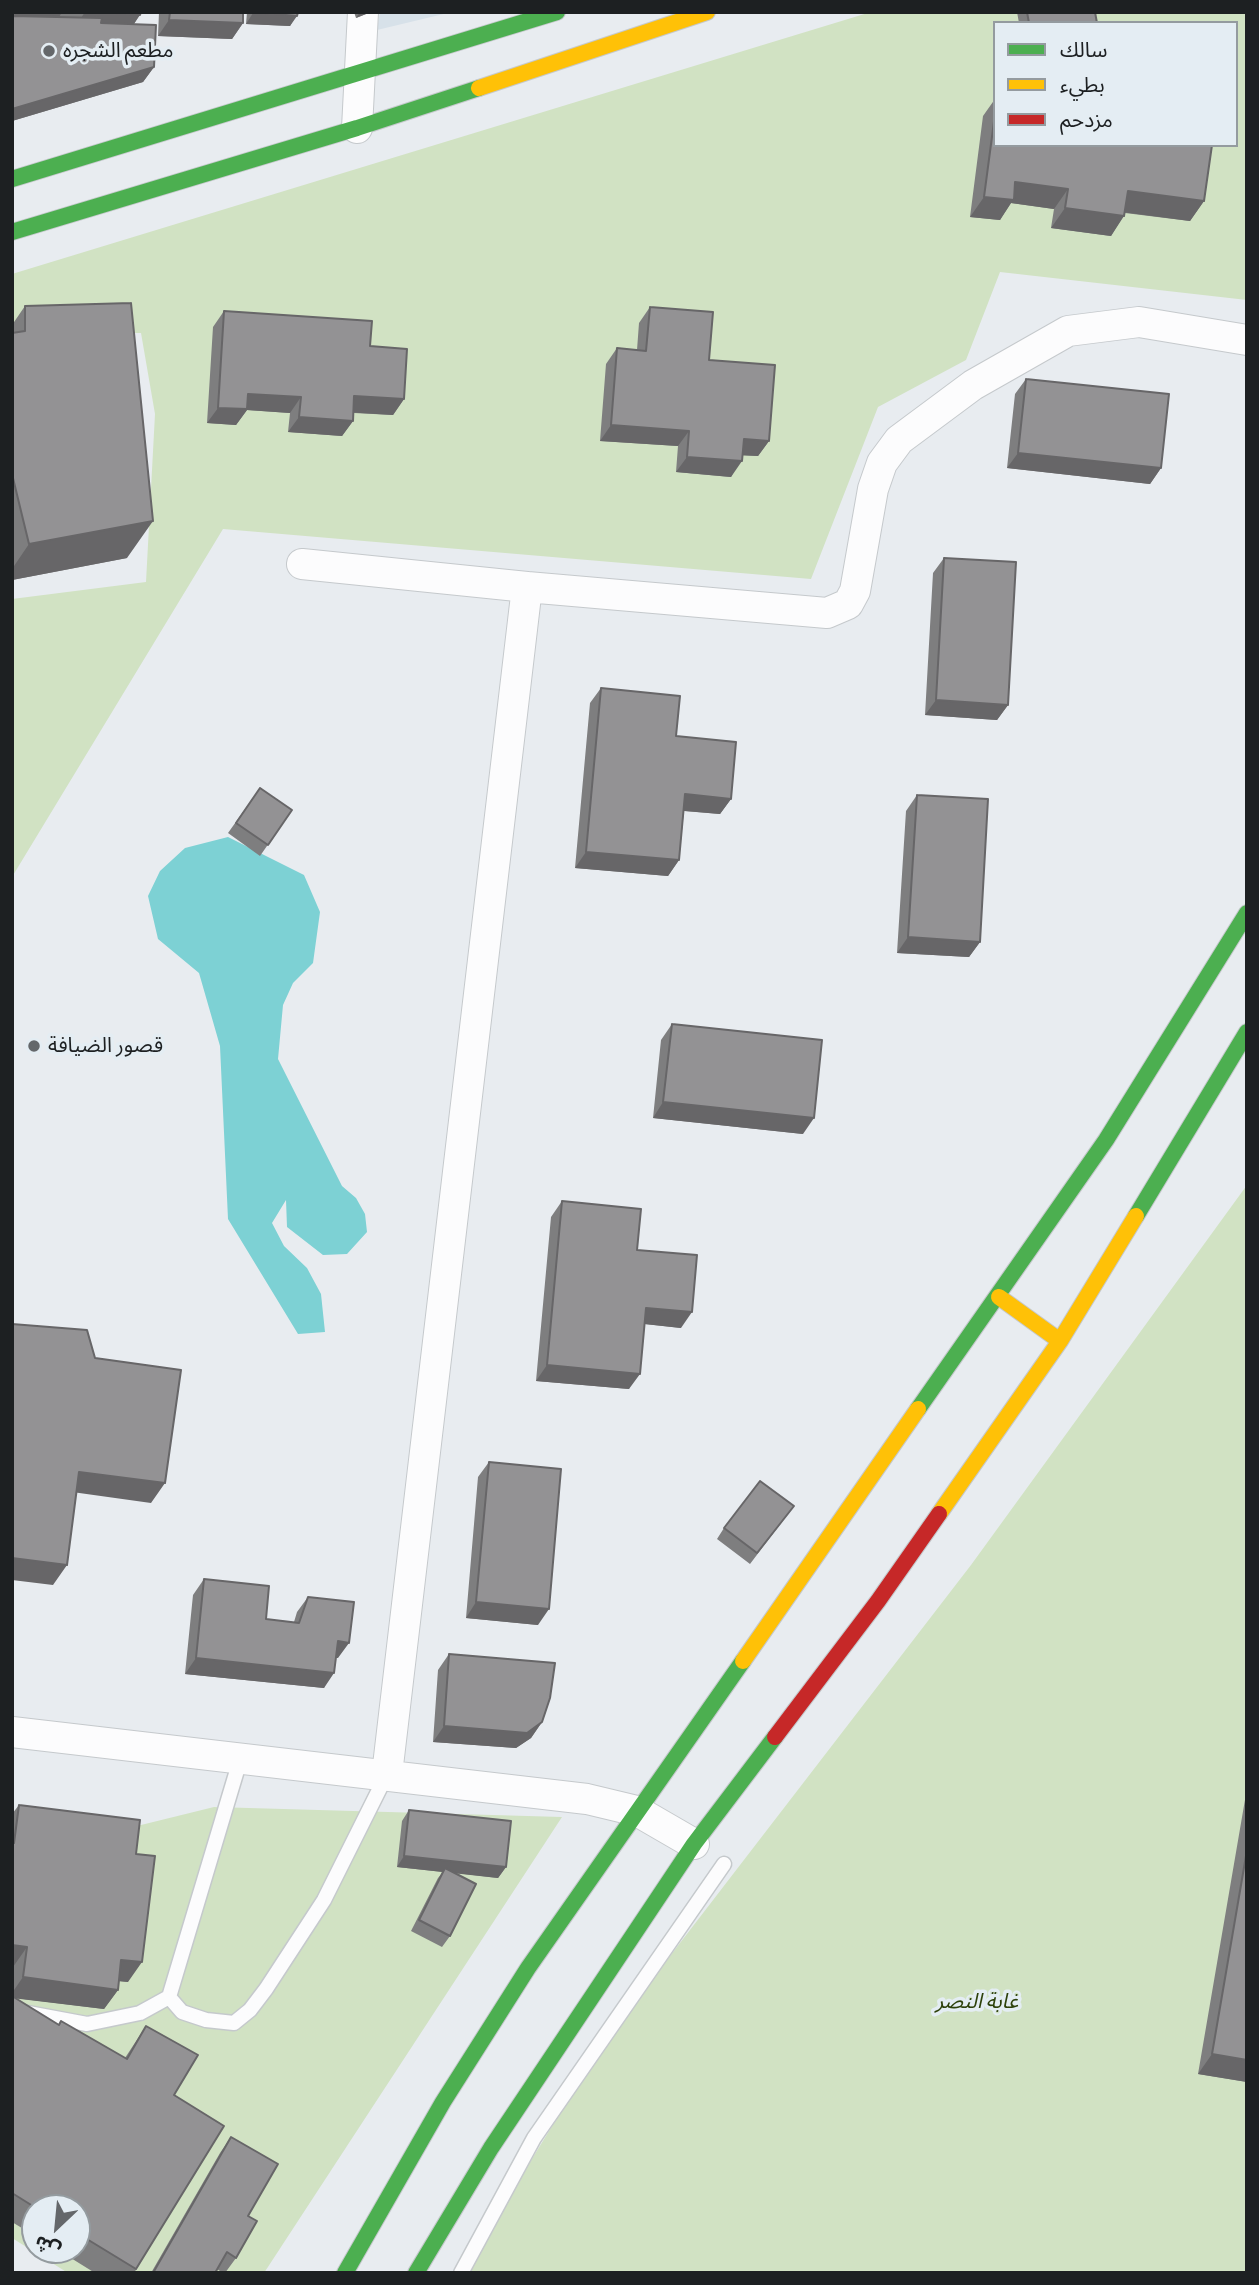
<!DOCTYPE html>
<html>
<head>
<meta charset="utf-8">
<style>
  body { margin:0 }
  #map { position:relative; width:1259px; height:2285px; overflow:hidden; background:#e8ecf0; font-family:Bitter,"Noto Sans Arabic",serif }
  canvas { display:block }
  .frame { position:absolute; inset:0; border:14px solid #1d2022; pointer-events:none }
  .legend { position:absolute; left:993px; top:21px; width:245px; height:126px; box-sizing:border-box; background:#e4edf3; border:2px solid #949b9f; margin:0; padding:9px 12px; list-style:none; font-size:21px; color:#1d2022 }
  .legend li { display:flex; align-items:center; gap:14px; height:35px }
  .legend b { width:35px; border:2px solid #949b9f }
  .north { position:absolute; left:21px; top:2194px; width:70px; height:70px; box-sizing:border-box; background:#e4edf3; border:2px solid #949b9f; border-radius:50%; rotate:206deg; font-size:19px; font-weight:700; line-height:28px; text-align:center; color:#1d2022 }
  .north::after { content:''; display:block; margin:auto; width:24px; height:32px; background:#64676a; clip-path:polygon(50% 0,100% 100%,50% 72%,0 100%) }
</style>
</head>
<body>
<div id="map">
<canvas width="1259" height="2285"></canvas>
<div class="frame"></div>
<ul class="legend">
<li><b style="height:9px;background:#4caf50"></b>سالك</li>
<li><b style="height:9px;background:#ffc107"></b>بطيء</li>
<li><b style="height:9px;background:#c62828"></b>مزدحم</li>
</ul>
<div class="north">ش</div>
</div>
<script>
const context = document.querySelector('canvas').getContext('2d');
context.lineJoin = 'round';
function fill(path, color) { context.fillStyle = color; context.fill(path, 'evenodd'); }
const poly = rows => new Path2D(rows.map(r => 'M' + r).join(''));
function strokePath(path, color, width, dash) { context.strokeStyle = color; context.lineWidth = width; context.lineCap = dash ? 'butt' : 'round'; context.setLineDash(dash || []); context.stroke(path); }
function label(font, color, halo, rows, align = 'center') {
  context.font = font + ' Bitter,"Noto Sans Arabic",serif'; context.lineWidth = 7; context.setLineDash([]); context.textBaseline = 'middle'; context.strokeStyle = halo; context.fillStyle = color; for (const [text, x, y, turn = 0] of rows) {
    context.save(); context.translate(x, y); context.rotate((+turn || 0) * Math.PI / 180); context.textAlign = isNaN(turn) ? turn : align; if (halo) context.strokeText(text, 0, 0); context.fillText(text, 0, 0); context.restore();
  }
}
const built = poly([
  [380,12,452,12,377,30]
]);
const green = poly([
  [871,12,1247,12,1247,300,1000,272,966,360,878,407,811,579,223,529,12,877,12,599,146,582,155,414,141,333,12,333,12,274],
  [995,23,1236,23,1236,145,995,145],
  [1247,1185,1247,2273,462,2273,603,2043,971,1565],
  [214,1807,562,1817,264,2273,68,2273,12,2238,12,1814,28,1824,141,1825],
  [35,2208,77,2208,77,2250,35,2250]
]);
const water = poly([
  [228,837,304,875,320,912,313,963,293,983,283,1005,278,1059,342,1186,356,1198,365,1214,367,1232,347,1254,323,1255,287,1227,286,1200,272,1223,284,1246,307,1268,321,1294,325,1332,298,1334,228,1219,220,1046,199,973,158,939,148,896,160,871,185,848]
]);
const lane = poly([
  [241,1757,169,1997,182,2012,206,2020,234,2023,250,2010,266,1989,324,1900,387,1774],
  [12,2010,87,2024,140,2013,169,1997],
  [461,2273,534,2138,724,1864]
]);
const street = poly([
  [357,128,363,12],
  [302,564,527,587,827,613,848,604,855,591,873,489,882,463,899,440,973,385,1068,331,1139,322,1247,340],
  [12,1732,587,1799,637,1811,694,1844],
  [387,1774,527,587]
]);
const fast = poly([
  [12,179,557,12],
  [12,232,357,128,479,88],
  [1136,1216,1247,1032],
  [918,1409,1106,1140,1247,913],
  [345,2273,443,2102,528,1968,743,1661],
  [416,2273,491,2148,694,1844,775,1737]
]);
const slow = poly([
  [479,88,707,12],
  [999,1297,1060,1341],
  [939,1514,1060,1341,1136,1216],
  [743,1661,918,1409]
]);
const jam = poly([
  [775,1737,878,1601,939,1514]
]);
const wall = poly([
  [12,12,141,12,134,24,154,67,143,82,12,121],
  [159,12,243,12,243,23,232,39,158,36],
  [247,12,298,12,290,26,246,24],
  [354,12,371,12,356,18],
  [1017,12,1095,12,1097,23,1019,23],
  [995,99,995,145,1204,201,1190,221,1125,213,1111,236,1051,228,1054,209,1011,203,1000,220,970,217,983,116],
  [25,306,127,558,12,580,12,325],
  [650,307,709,360,769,441,758,456,742,455,731,477,676,472,678,446,600,441,606,364,617,348,637,350,639,323],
  [224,311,370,346,404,399,393,415,354,413,353,421,342,436,288,432,290,413,247,410,236,425,207,423,213,327],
  [1026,379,1161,468,1150,484,1007,468,1015,394],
  [944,558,1008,705,997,720,925,715,933,573],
  [601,688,676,736,731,799,720,814,684,811,679,860,668,876,575,868,590,703],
  [260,788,292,810,260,856,228,833],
  [917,795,980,942,969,957,897,953,906,811],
  [672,1024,803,1134,653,1118,661,1040],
  [562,1201,637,1250,681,1328,645,1324,629,1389,536,1381,551,1217],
  [489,1462,538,1625,466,1618,478,1477],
  [794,1506,750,1564,717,1539,724,1528],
  [204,1579,266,1619,294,1622,297,1612,308,1597,338,1658,336,1658,324,1688,185,1674,193,1595],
  [449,1654,542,1722,531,1738,516,1748,433,1742,438,1670],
  [1247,1788,1247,2082,1198,2074],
  [19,1805,136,1854,128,1982,119,1981,118,1990,104,2009,15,1998,58,2025,61,2021,125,2058,146,2026,174,2095,224,2126,134,2273,95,2273,58,2250,77,2250,77,2208,35,2208,35,2236,12,2222,12,1814],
  [409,1810,506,1867,498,1878,456,1873,450,1936,442,1947,411,1931,438,1878,443,1872,397,1867,402,1821],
  [231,2137,248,2216,236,2258,225,2273,223,2273,217,2269,215,2273,151,2273,220,2153]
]);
const shadedWall = poly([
  [16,12,62,12,58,19,13,16],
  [85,12,101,12,140,15,129,31,75,27],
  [360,12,371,12,356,18],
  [253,13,297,16,290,26,246,24],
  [169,20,243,23,232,39,158,36],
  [154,67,143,82,12,121,12,109],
  [1015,182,1068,189,1054,209,1011,203,1000,220,970,217,984,197],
  [1128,191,1204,201,1190,221,1114,211],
  [1065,208,1124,216,1111,236,1051,228],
  [248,394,301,397,290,413,247,410,236,425,207,423,218,408],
  [354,396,404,399,393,415,344,412],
  [299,417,353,421,342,436,288,432],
  [611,425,689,431,678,446,600,441],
  [744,439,769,441,758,456,733,455],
  [1018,453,1161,468,1150,484,1007,468],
  [687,457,742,461,731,477,676,472],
  [153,521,127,558,12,580,12,569,29,544],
  [936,700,1008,705,997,720,925,715],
  [685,794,731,799,720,814,674,810],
  [586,852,679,860,668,876,575,868],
  [908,937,980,942,969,957,897,953],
  [663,1102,814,1118,803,1134,653,1118],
  [646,1308,692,1312,681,1328,635,1323],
  [547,1365,640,1374,629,1389,536,1381],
  [79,1472,165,1483,151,1503,65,1491],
  [12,1558,67,1565,53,1585,12,1580],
  [476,1602,549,1609,538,1625,466,1618],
  [338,1641,349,1643,338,1658,327,1657],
  [196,1658,334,1673,324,1688,185,1674],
  [542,1722,531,1738,516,1748,433,1742,444,1726],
  [404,1856,506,1867,498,1878,443,1872,445,1868,443,1872,397,1867],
  [12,1945,27,1947,13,1967,12,1967],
  [121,1960,142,1962,128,1982,107,1980],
  [23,1977,118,1990,104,2009,12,1998,12,1993],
  [1212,2054,1247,2060,1247,2082,1198,2074]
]);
const building = poly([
  [101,12,141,12,140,15,101,12],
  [170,12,243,12,243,23,169,20,170,12],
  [253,12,298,12,297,16,253,12],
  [1027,12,1095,12,1097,23,1029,23,1027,12],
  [12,16,102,18,101,23,156,25,154,67,12,109,12,16],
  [995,114,995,145,1212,145,1204,201,1128,191,1124,216,1065,208,1068,189,1015,182,1014,200,984,197,995,114],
  [131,303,153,521,29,544,12,474,12,333,25,331,25,306,131,303],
  [650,307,713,312,709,360,775,365,769,441,744,439,742,461,687,457,689,431,611,425,617,348,646,351,650,307],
  [224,311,372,321,370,346,407,349,404,399,354,396,353,421,299,417,301,397,248,394,247,409,218,408,224,311],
  [1026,379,1169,394,1161,468,1018,453,1026,379],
  [944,558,1016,562,1008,705,936,700,944,558],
  [601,688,680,696,676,736,736,742,731,799,685,794,679,860,586,852,601,688],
  [260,788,292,810,268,845,236,823,260,788],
  [917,795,988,799,980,942,908,937,917,795],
  [672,1024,822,1040,814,1118,663,1102,672,1024],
  [562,1201,641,1209,637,1250,697,1255,692,1312,646,1308,640,1374,547,1365,562,1201],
  [12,1324,87,1330,95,1358,181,1370,165,1483,79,1472,67,1565,12,1558,12,1324],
  [489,1462,561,1469,549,1609,476,1602,489,1462],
  [760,1481,794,1506,757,1553,724,1528,760,1481],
  [204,1579,269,1586,266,1619,299,1623,308,1597,354,1602,349,1643,338,1641,334,1673,196,1658,204,1579],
  [449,1654,555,1663,550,1698,542,1722,527,1733,444,1726,449,1654],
  [19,1805,140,1820,136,1854,155,1856,142,1962,121,1960,118,1990,23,1977,27,1947,12,1945,12,1843,14,1843,19,1805],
  [409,1810,511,1821,506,1867,404,1856,409,1810],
  [1247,1850,1247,2060,1212,2054,1247,1850],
  [445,1868,476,1884,450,1936,419,1920,445,1868],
  [12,1996,59,2025,61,2021,127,2059,146,2026,198,2055,174,2095,224,2126,136,2269,77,2233,77,2208,36,2208,12,2193,12,1996],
  [231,2137,278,2164,248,2216,257,2221,236,2258,227,2252,215,2273,153,2273,231,2137]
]);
const markers = [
  [49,51,7,"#64676a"],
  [34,1046,7,"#64676a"]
];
const poiNames = [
  ["مطعم الشجره",63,51],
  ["قصور الضيافة",48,1046]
];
const parkNames = [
  ["غابة النصر",977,2002]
];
fill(built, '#d7e1e9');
fill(green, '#d1e2c3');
fill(water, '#7dd1d4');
strokePath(lane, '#c5c9cc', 17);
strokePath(street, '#c5c9cc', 32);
strokePath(fast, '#c5c9cc', 18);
strokePath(slow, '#c5c9cc', 18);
strokePath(jam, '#c5c9cc', 18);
strokePath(lane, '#fcfcfd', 14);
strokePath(street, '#fcfcfd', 30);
strokePath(fast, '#4caf50', 16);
strokePath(slow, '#ffc107', 16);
strokePath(jam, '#c62828', 16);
fill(wall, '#7e7e7f');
fill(shadedWall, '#676668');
fill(building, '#939294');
strokePath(building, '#676668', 2);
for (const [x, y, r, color] of markers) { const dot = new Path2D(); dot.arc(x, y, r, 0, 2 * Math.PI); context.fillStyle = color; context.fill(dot); strokePath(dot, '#e4edf3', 2.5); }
label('21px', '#1d2022', '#e4edf3', poiNames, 'left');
label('italic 21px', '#2d410b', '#e4edf3', parkNames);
</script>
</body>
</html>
